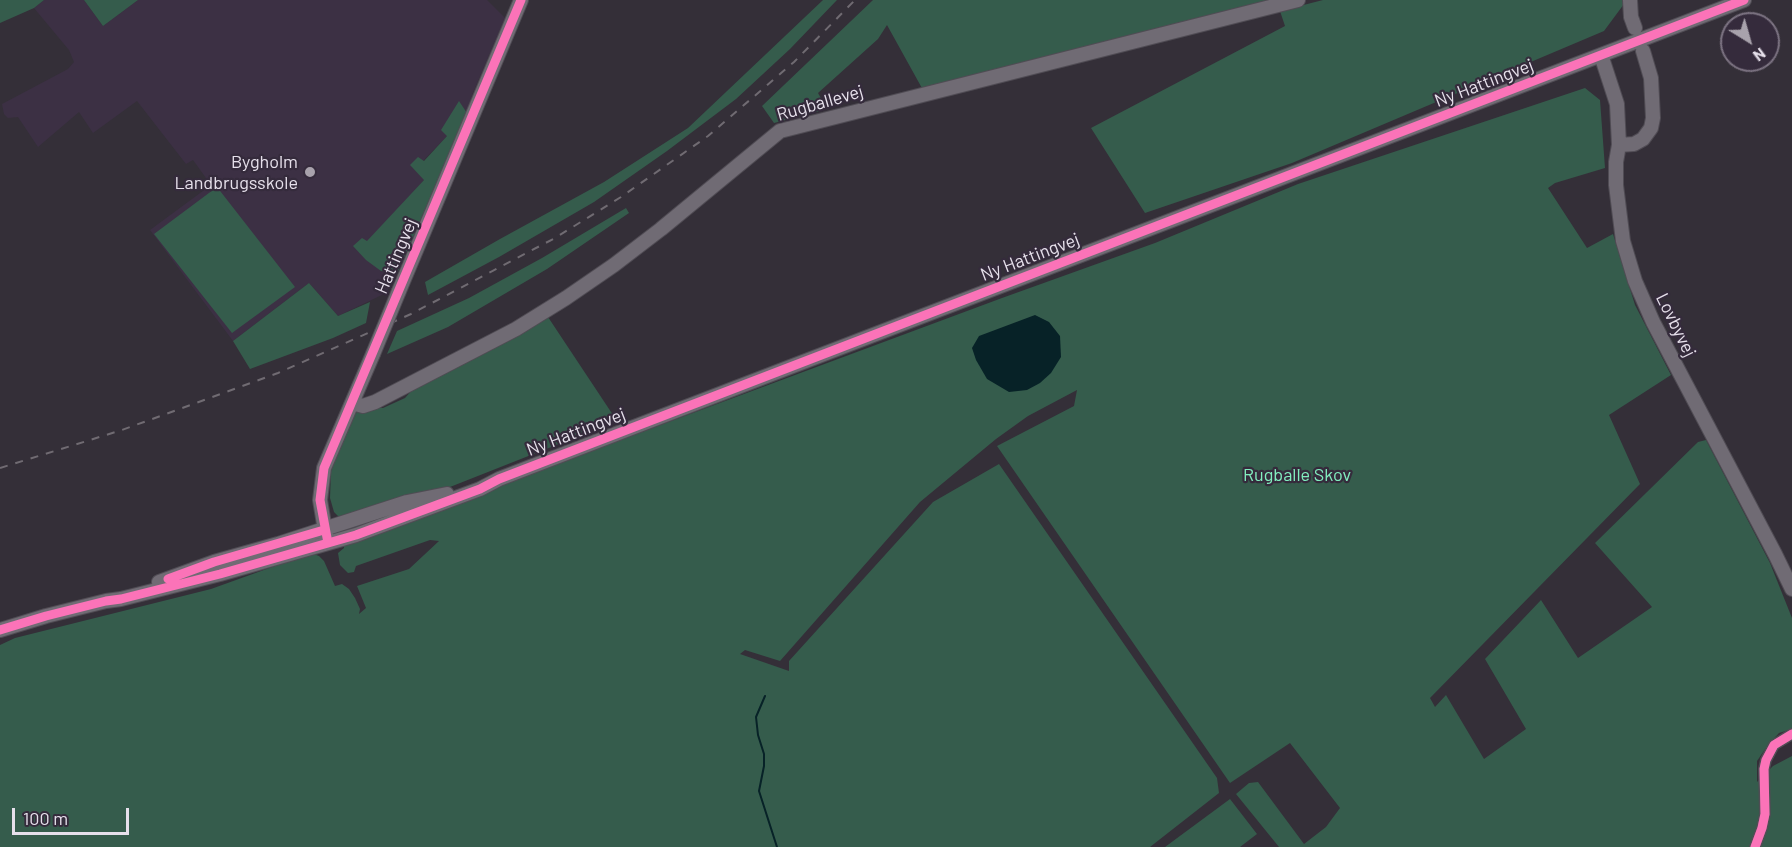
<!DOCTYPE html>
<html>
<head>
<meta charset="utf-8">
<style>
  body { margin:0 }
  #map { position:relative; width:1792px; height:847px; overflow:hidden; background:#342f38; font-family:Barlow,sans-serif }
  canvas { display:block }
  .north { position:absolute; left:1720px; top:12px; width:60px; height:60px; box-sizing:border-box; background:#352b3c; border:2px solid #7c7382; border-radius:50%; rotate:143deg; font-size:16px; font-weight:700; line-height:24px; text-align:center; color:#e6e0eb }
  .north::after { content:''; display:block; margin:auto; width:21px; height:27px; background:#a8a2ac; clip-path:polygon(50% 0,100% 100%,50% 72%,0 100%) }
  .scale { position:absolute; left:12px; top:808px; width:117px; height:27px; box-sizing:border-box; border:3px solid #e6e0eb; border-top:0; padding-left:8px; font-size:18px; line-height:21px; white-space:nowrap; color:#e6e0eb; -webkit-text-stroke:4px #352b3c; paint-order:stroke }
</style>
</head>
<body>
<div id="map">
<canvas width="1792" height="847"></canvas>
<div class="north">N</div>
<div class="scale">100 m</div>
</div>
<script>
const context = document.querySelector('canvas').getContext('2d');
context.lineJoin = 'round';
function fill(path, color) { context.fillStyle = color; context.fill(path, 'evenodd'); }
const poly = rows => new Path2D(rows.map(r => 'M' + r).join(''));
function strokePath(path, color, width, dash) { context.strokeStyle = color; context.lineWidth = width; context.lineCap = dash ? 'butt' : 'round'; context.setLineDash(dash || []); context.stroke(path); }
function label(font, color, halo, rows, align = 'center') {
  context.font = font + ' Barlow,sans-serif'; context.lineWidth = 4.5; context.setLineDash([]); context.textBaseline = 'middle'; context.strokeStyle = halo; context.fillStyle = color; for (const [text, x, y, turn = 0] of rows) {
    context.save(); context.translate(x, y); context.rotate((+turn || 0) * Math.PI / 180); context.textAlign = isNaN(turn) ? turn : align; if (halo) context.strokeText(text, 0, 0); context.fillText(text, 0, 0); context.restore();
  }
}
const built = poly([
  [44,0,84,0,103,26,138,0,487,0,505,18,473,93,467,113,459,102,447,136,423,161,411,166,425,179,367,242,381,271,397,274,386,293,338,316,309,283,233,341,150,230,211,185,193,160,186,164,137,101,93,133,79,112,38,147,18,117,8,118,4,114,2,104,68,69,74,62,69,50,34,8]
]);
const green = poly([
  [0,0,44,0,34,8,0,23],
  [84,0,138,0,103,26],
  [823,0,837,0,790,49,736,99,667,151,594,202,499,257,428,295,425,282,500,239,604,182,688,128],
  [873,0,1275,0,923,90,887,25,878,39,818,93,827,109,774,123,762,106],
  [1323,0,1624,0,1624,4,1604,31,1292,163,1145,213,1091,128,1285,26,1280,11],
  [1585,88,1600,100,1605,168,1555,183,1548,188,1587,248,1613,234,1635,305,1671,375,1609,415,1640,484,1430,698,1435,707,1446,695,1484,759,1526,729,1485,659,1541,600,1578,658,1652,607,1595,543,1698,442,1706,440,1770,563,1792,618,1792,729,1779,733,1768,745,1757,761,1757,782,1773,766,1792,756,1792,847,1279,847,1236,794,1249,783,1258,782,1304,844,1326,827,1340,808,1290,743,1230,783,997,446,1074,406,1077,390,1028,416,996,439,920,502,780,661,745,650,740,654,789,671,789,661,933,502,999,464,1217,778,1219,793,1150,847,0,847,0,645,15,638,211,589,311,553,319,556,324,561,335,586,342,584,349,589,355,598,360,609,359,614,366,608,357,586,409,569,439,541,430,540,356,566,354,572,348,573,340,565,338,553,344,548,344,544,351,544,355,542,354,539,1002,298,1155,243,1298,184],
  [459,101,467,113,397,274,381,271,366,260,353,246,362,238,367,241,424,180,410,165,418,157,424,161,447,136,441,130],
  [217,187,295,287,232,333,154,234],
  [626,208,629,213,547,269,448,327,387,354,397,331,469,298,542,258],
  [309,283,338,316,370,302,366,323,333,338,250,369,233,341],
  [548,317,617,421,450,487,420,493,343,517,339,517,334,512,330,498,331,471,339,449,353,417,357,412,374,407,383,408,405,398,413,389],
  [1230,799,1257,834,1240,847,1165,847]
]);
const water = poly([
  [1035,315,1049,322,1060,336,1061,357,1051,373,1040,383,1027,390,1009,392,987,379,976,360,972,348,979,336]
]);
const stream = poly([
  [765,696,756,717,758,735,764,754,764,766,759,791,777,847]
]);
const street = poly([
  [1755,847,1762,828,1765,814,1764,769,1766,760,1774,745,1792,734]
]);
const secondary = poly([
  [1630,0,1631,17,1635,28],
  [1601,55,1617,104,1619,145,1616,162,1616,185,1623,241,1635,281,1653,322,1775,554,1792,589],
  [1619,145,1634,144,1643,139,1651,128,1653,118,1651,78,1643,51],
  [399,291,521,0],
  [352,403,363,406,375,402,516,329,566,298,614,265,661,229,780,131,1298,0],
  [326,536,320,500,324,468,373,354],
  [159,582,214,562,278,544,407,502,447,494],
  [0,630,46,616,106,601,121,599,220,574,356,535,480,489,499,479,1744,0]
]);
const rail = poly([
  [0,468,122,430,278,373,411,314,555,238,621,197,708,136,794,62,855,0]
]);
const secondaryBridge = poly([
  [373,354,399,291]
]);
const cycleway = poly([
  [328,543,320,500,324,468,521,0],
  [168,579,214,562,324,530],
  [0,630,46,616,106,601,121,599,220,574,356,535,480,489,499,479,1744,0],
  [1755,847,1762,828,1765,814,1764,769,1766,760,1774,745,1792,734]
]);
const markers = [
  [310,172,6,"#a8a2ac"]
];
const streetNames = [
  ["Ny Hattingvej",1484,83,-21],
  ["Rugballevej",820,103,-16],
  ["Hattingvej",396,256,-67],
  ["Ny Hattingvej",1030,257,-21],
  ["Lovbyvej",1676,325,64],
  ["Ny Hattingvej",576,432,-21]
];
const poiNames = [
  ["Bygholm",298,162],
  ["Landbrugsskole",298,183]
];
const parkNames = [
  ["Rugballe Skov",1297,475]
];
fill(built, '#3c3044');
fill(green, '#355c4c');
fill(water, '#072227');
strokePath(stream, '#072227', 2);
strokePath(street, '#504c54', 12);
strokePath(secondary, '#504c54', 16);
strokePath(street, '#706b74', 9);
strokePath(secondary, '#706b74', 14);
strokePath(rail, '#706b72', 2, [8, 8]);
strokePath(secondaryBridge, '#504c54', 16, []);
strokePath(secondaryBridge, '#706b74', 14);
strokePath(cycleway, '#fb73b8', 9);
for (const [x, y, r, color] of markers) { const dot = new Path2D(); dot.arc(x, y, r, 0, 2 * Math.PI); context.fillStyle = color; context.fill(dot); strokePath(dot, '#352b3c', 2); }
label('18px', '#e6e0eb', '#352b3c', streetNames);
label('18px', '#e6e0eb', '#352b3c', poiNames, 'right');
label('18px', '#82eebf', '#352b3c', parkNames);
</script>
</body>
</html>
